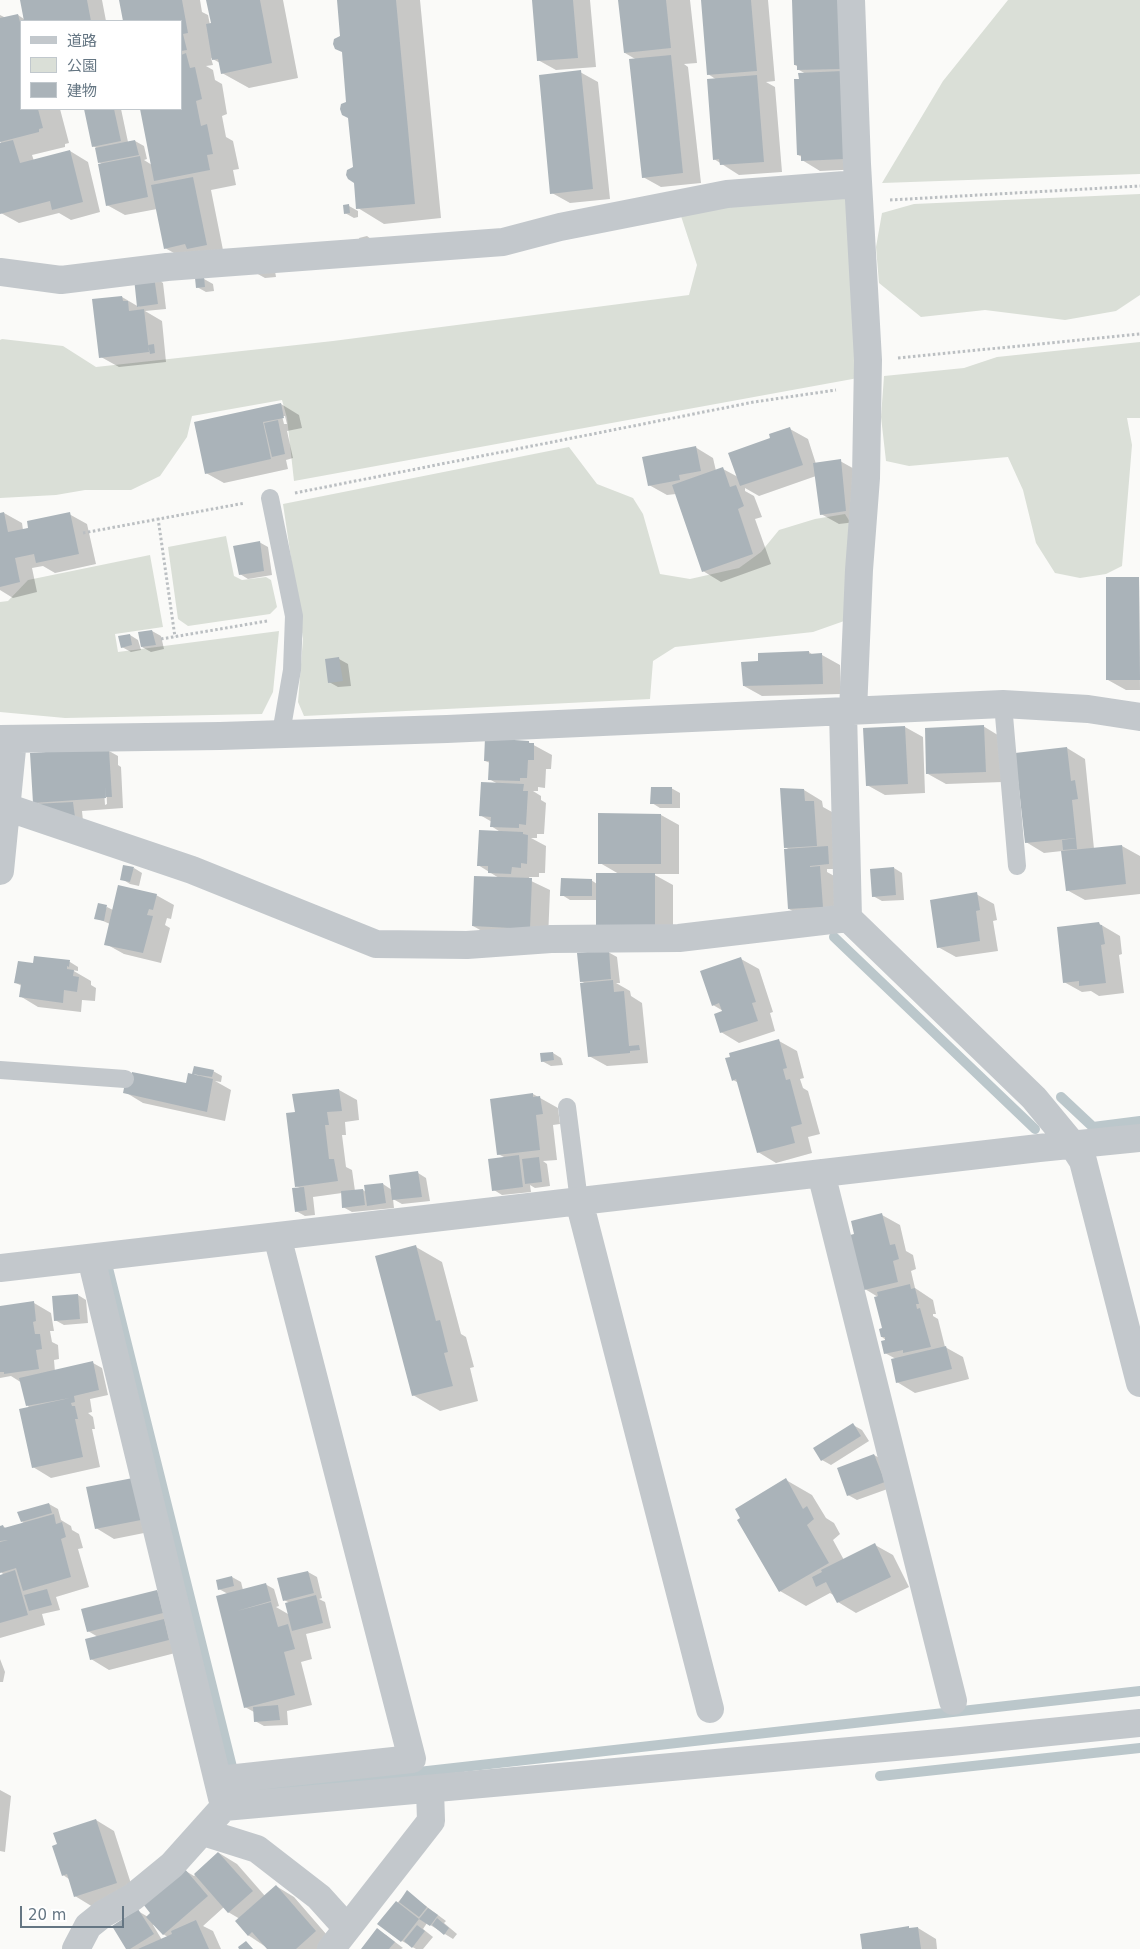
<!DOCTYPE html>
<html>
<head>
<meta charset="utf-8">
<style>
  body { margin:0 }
  #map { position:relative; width:1140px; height:1949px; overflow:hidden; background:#fafaf8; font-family:"DejaVu Sans","Noto Sans JP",sans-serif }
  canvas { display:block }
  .legend { position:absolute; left:20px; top:20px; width:162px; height:90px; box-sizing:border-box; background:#fff; border:1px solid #c1c8cd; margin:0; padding:6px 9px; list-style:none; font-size:15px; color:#657683 }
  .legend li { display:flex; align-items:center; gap:10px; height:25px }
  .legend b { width:25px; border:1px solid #c1c8cd }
  .scale { position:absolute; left:20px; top:1906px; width:104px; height:22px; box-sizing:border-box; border:2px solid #657683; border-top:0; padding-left:6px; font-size:15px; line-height:18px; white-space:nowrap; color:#657683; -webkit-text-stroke:4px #fff; paint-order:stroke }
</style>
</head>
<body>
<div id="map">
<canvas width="1140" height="1949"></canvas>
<ul class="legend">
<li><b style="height:6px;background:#c3c8cc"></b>道路</li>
<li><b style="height:14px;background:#dadfd7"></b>公園</li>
<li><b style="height:14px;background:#aab3b9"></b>建物</li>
</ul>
<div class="scale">20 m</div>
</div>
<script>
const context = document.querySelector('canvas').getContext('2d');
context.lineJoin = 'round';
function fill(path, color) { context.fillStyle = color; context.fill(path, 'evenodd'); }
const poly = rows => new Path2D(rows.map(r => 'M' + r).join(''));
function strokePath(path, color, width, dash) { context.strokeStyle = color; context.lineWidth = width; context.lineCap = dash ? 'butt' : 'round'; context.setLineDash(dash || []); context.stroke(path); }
const green = poly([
  [1008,0,1140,0,1140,174,882,183,943,81],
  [851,193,858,378,294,481,287,418,282,400,192,416,187,437,160,476,131,490,85,490,56,495,0,498,0,340,2,339,63,346,96,367,333,341,689,295,697,265,680,213],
  [1140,194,1140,295,1116,311,1065,320,985,310,921,317,879,283,876,247,882,213,914,204],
  [1140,342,1140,418,1127,418,1132,445,1122,566,1106,574,1080,578,1055,573,1036,543,1023,490,1008,457,909,466,886,461,881,417,884,376,964,368,997,357],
  [569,447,597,484,633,498,643,514,660,574,690,579,739,568,761,552,779,530,815,519,845,514,852,525,847,620,813,632,675,647,653,661,650,699,304,716,298,702,303,639,283,504],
  [226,536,234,576,242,580,266,577,271,580,277,607,270,614,188,626,178,619,168,547],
  [150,555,163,627,115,634,118,652,279,631,273,692,262,714,65,718,0,712,0,602,8,601,28,580]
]);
const shadow = poly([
  [21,0,102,0,106,21,21,21,21,109,60,109,69,143,65,144,65,147,32,155,34,161,70,151,88,162,100,212,71,220,59,213,19,223,1,213,0,15,6,18,18,15,24,19],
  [120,0,200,0,202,12,208,15,210,25,213,24,207,0,283,0,298,78,249,88,222,73,220,63,211,58,213,65,206,66,213,70,215,80,222,84,227,114,222,116,226,137,233,141,239,169,233,170,236,185,211,190,224,255,183,258,165,248,157,209,125,215,107,205,103,165,99,162,98,149,93,146,86,109,121,109,128,142,135,141,144,146,147,159,144,160,152,165,141,109,181,109,181,21,124,21],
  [338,0,420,0,441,218,384,224,358,208],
  [533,0,590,0,596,67,556,70,538,60],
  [619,0,690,0,697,63,684,64,688,67,701,183,661,187,643,177,637,60,625,53],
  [702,0,768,0,775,81,766,82,775,87,782,172,739,175,714,159,717,80,708,74],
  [793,0,857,0,863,169,820,171,802,160,802,157,798,155,800,80,806,74,799,70,798,67,795,65],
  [580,72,598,82,610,199,570,203,552,193],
  [349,206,358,211,358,217,354,218,345,213],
  [367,236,375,242,360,244,359,238],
  [275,271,276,277,265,278,256,273],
  [154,277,163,283,166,309,145,311,162,321,166,362,119,367,101,357,122,297,139,307],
  [204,279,213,284,214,291,206,292,197,287],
  [281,404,299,415,302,428,287,431,293,458,286,460,288,469,224,483,206,473],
  [282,416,285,416,287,424,284,424],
  [790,429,808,439,816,464,840,461,858,471,864,521,839,524,821,514,816,476,759,496,745,488,745,491,754,496,762,517,755,519,771,564,721,582,703,571,676,494,667,495,649,485,695,447,713,458,716,471,723,469,738,477,772,439],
  [4,513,22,523,23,530,69,514,87,524,96,564,55,573,43,566,32,568,37,592,13,598,0,590,0,514],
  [259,542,268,547,272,575,248,579,240,574],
  [1139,578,1140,690,1126,690,1108,680],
  [152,631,161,636,164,649,151,652,142,647],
  [130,635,138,640,141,650,131,652,122,647],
  [809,652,813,655,822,655,840,665,841,694,762,696,744,686,760,662],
  [339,659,348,664,351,686,338,687,329,682],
  [983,726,1001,737,1003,782,946,784,928,774],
  [905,727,923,737,925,793,885,795,867,785],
  [528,742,552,755,551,769,546,769,545,788,538,787,538,791,533,791,541,796,541,800,546,803,544,834,537,834,537,838,531,838,546,846,545,873,539,873,539,877,529,877,529,880,550,890,548,939,491,936,473,926,499,878,478,865,502,833,491,826,492,822,480,815,498,784,489,779,490,763,485,761],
  [1067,748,1085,759,1094,849,1122,846,1140,856,1140,894,1085,900,1067,890,1062,851,1044,853,1026,842],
  [109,751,118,756,118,765,121,767,123,808,82,811,83,821,34,802],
  [102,760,105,760,107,804,105,805],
  [671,788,680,793,680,808,660,808,652,803],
  [804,790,822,801,823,807,832,812,837,869,827,869,827,872,838,878,841,917,807,919,789,909,790,850,785,847],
  [661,815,679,825,679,874,653,874,673,885,673,936,597,900,570,900,562,895,591,880,597,884,619,874,600,863],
  [134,868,142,873,139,886,130,884,122,879],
  [894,868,902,873,904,900,882,901,873,896],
  [976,894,994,904,997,920,993,921,998,951,956,957,938,947],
  [156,895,174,905,171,919,167,918,165,925,170,928,161,963,124,954,106,944,110,924,96,918,107,907,113,910],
  [1098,923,1120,936,1122,954,1119,955,1124,993,1099,996,1091,991,1082,992,1064,982],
  [608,952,617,957,620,983,616,983,630,991,631,996,642,1003,648,1063,607,1066,589,1056,586,984,581,981],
  [741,959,759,969,773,1012,770,1013,775,1031,739,1043,721,1032,725,1012,713,1005],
  [70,962,78,967,78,971,72,970,91,981,91,985,96,988,95,1001,82,1000,81,1012,38,1007,20,996,22,986,16,983,41,965],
  [779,1041,797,1051,804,1078,800,1079,803,1088,808,1091,820,1134,808,1137,812,1153,776,1163,758,1152,739,1083,733,1080],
  [553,1053,561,1058,563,1065,551,1066,542,1061],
  [213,1071,222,1076,221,1082,215,1081,231,1090,225,1121,143,1103,125,1092,187,1084,200,1077,194,1073],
  [339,1090,357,1100,359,1120,345,1122,346,1135,342,1135,346,1167,352,1170,355,1191,363,1190,366,1192,383,1184,392,1190,418,1173,426,1178,430,1201,402,1204,393,1199,394,1208,352,1212,343,1207,342,1193,313,1197,315,1215,305,1216,296,1211,300,1188,296,1186,296,1113],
  [533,1094,558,1108,560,1124,553,1125,557,1160,543,1161,547,1164,550,1186,535,1188,530,1185,531,1192,502,1195,494,1190,506,1158,498,1154],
  [882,1215,900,1225,906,1251,913,1255,916,1269,911,1271,915,1288,933,1300,936,1314,933,1314,933,1316,938,1319,945,1347,963,1357,969,1379,915,1393,897,1382,896,1359,885,1353,887,1341,882,1337,884,1329,878,1297,865,1289],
  [416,1247,442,1262,461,1334,466,1337,474,1367,470,1368,478,1401,440,1411,413,1395],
  [78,1295,86,1300,88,1323,64,1325,55,1320],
  [34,1303,51,1313,54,1331,50,1331,52,1342,58,1345,59,1359,54,1360,55,1372,93,1363,102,1368,108,1395,90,1399,92,1412,88,1413,93,1417,95,1429,92,1429,100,1467,51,1478,33,1467,30,1408,27,1405,22,1383,11,1376,0,1378,0,1307],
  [853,1425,862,1430,869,1441,831,1465,822,1460],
  [874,1455,883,1460,893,1487,857,1500,848,1495],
  [786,1480,812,1495,826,1518,834,1523,840,1534,833,1540,844,1560,875,1545,893,1555,909,1587,856,1613,838,1602,835,1596,830,1593,806,1606,780,1591],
  [151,1490,159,1530,114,1539,96,1528],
  [49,1504,58,1509,61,1520,71,1526,72,1530,79,1534,83,1548,78,1549,89,1587,56,1597,60,1610,42,1614,45,1625,0,1638,0,1576,4,1575,0,1571,0,1527,3,1526,7,1529,25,1524,22,1522],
  [308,1572,317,1577,322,1598,319,1599,325,1602,331,1628,306,1634,312,1659,301,1662,312,1705,287,1711,288,1725,264,1726,255,1721,254,1712,245,1707,228,1594,219,1589,232,1577,241,1582,243,1590,265,1584,274,1589,279,1606,276,1607,288,1614,290,1603,284,1600],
  [157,1591,175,1601,187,1650,109,1670,91,1659,98,1637,88,1631],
  [0,1659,5,1672,3,1682,0,1682],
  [0,1790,11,1796,5,1852,0,1851],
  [96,1820,114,1831,134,1893,93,1907,75,1896,69,1879,63,1875],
  [219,1853,237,1864,265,1896,276,1886,294,1897,333,1942,325,1949,269,1949,248,1935,240,1919,228,1912,224,1907,203,1926,213,1931,221,1949,128,1949,138,1911,148,1917,184,1870,194,1876],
  [154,1924,163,1934,168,1937,162,1940,153,1925],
  [407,1892,446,1921,444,1923,457,1934,453,1939,427,1923,423,1929,433,1937,423,1949,416,1949,402,1941,379,1924],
  [909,1928,911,1929,918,1928,936,1939,937,1949,864,1949],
  [377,1930,386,1935,403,1948,401,1949,362,1949]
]);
const stream = poly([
  [834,937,1035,1129],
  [1061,1097,1093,1127,1140,1121],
  [108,1268,232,1767],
  [880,1776,1140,1748],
  [249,1791,1140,1691]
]);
const building = poly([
  [20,0,87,0,91,21,24,21],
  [119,0,182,0,188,33,183,34,187,50,181,51,181,21,123,21],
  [206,0,260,0,272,63,221,74,218,59,212,60,206,24,211,23],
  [337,0,396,0,415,204,356,209,354,183,348,179,346,175,347,170,353,167,348,118,342,115,340,109,341,104,346,102,342,52,335,49,333,44,334,39,340,36],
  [532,0,573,0,578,58,537,61],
  [618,0,666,0,671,48,624,53],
  [701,0,751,0,757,71,707,75],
  [792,0,839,0,841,69,797,70,797,65,794,65],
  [18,14,21,26,21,109,38,109,43,128,39,129,39,132,0,142,0,18],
  [186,53,190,68,195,67,202,99,196,101,201,126,207,124,213,154,207,155,210,170,154,181,140,109,181,109,181,55],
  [671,55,683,173,642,178,629,59],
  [581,70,593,189,550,194,539,75],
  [842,71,845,159,801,161,801,155,797,155,794,79,799,79,798,73],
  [757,75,764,162,720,165,719,159,713,160,707,79],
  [84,109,114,109,121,141,92,147],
  [13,140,20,163,70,150,83,202,52,210,50,201,0,214,0,143],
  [135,140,139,155,98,163,95,148],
  [140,156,148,197,106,206,98,164],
  [193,177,207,245,187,249,185,244,164,249,151,185],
  [349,204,350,213,344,214,343,205],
  [154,276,158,304,137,307,134,278],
  [204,277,205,287,196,288,195,278],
  [122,296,123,301,128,301,129,311,144,309,149,352,99,358,92,299],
  [154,344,155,353,150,354,148,345],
  [281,403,284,418,263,422,271,459,205,474,194,422],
  [278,420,285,454,272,457,264,423],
  [790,427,803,465,740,486,728,453,770,438,769,434],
  [696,446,701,471,679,475,680,480,648,486,642,457],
  [841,459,846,511,820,515,813,463],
  [723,467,730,487,736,485,744,506,738,509,753,554,702,572,672,485],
  [4,512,8,532,28,528,27,521,70,512,79,554,36,563,34,554,15,558,20,582,0,587,0,513],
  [260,541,264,571,239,575,233,546],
  [1106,577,1139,577,1140,680,1106,680],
  [152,630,156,645,141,647,138,632],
  [130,634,132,645,121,648,118,636],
  [809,651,809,654,822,653,823,684,743,686,741,662,758,661,758,653],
  [339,657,343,681,328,683,325,659],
  [984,725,986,772,926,774,925,728],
  [905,726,908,784,866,786,863,728],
  [485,738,529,741,529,743,534,743,534,760,528,760,527,778,520,778,520,781,488,780,489,761,484,761],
  [1067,747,1071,781,1075,780,1078,799,1072,800,1076,838,1025,843,1015,753],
  [94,749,109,750,112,797,106,797,105,785,106,798,33,803,30,753],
  [481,782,524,784,523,791,528,791,526,825,519,824,519,828,490,827,491,817,479,816],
  [651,787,672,787,672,804,650,804],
  [780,788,804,789,805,801,814,801,817,846,784,848],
  [73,802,75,817,34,804],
  [598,813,661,814,661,864,598,864],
  [479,830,523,832,523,834,528,835,527,864,521,863,521,868,512,867,511,874,488,873,488,866,477,866],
  [1076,838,1077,849,1063,850,1062,840],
  [1122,845,1126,884,1066,891,1061,851],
  [828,846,829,864,810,866,810,867,820,866,823,907,788,909,784,849],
  [123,865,134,867,130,882,120,880],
  [894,867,896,895,872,897,870,869],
  [596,873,655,873,655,927,596,926],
  [474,876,532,878,530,929,472,926],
  [561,878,592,879,592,896,560,896],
  [118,885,157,894,153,910,149,909,147,915,153,916,143,953,104,945],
  [977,892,980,910,976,911,980,941,937,948,930,900],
  [98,903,107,905,104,921,94,919],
  [1099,922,1100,925,1102,925,1105,944,1101,945,1106,983,1079,986,1079,981,1063,983,1057,927],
  [609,950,611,979,580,982,577,953],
  [34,956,70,960,69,967,67,966,67,969,74,970,73,976,79,977,77,992,64,990,63,1003,19,997,21,984,14,983,18,961,33,963],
  [741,957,756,1002,752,1003,758,1021,720,1033,714,1014,722,1011,719,1003,712,1006,700,971],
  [613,980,614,992,624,991,629,1046,639,1045,640,1050,630,1051,630,1053,588,1057,580,983],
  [779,1039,787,1068,783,1069,786,1080,790,1079,802,1124,791,1127,795,1143,757,1153,736,1079,732,1081,725,1058,730,1057,729,1053],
  [553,1052,554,1060,541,1062,540,1053],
  [194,1066,214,1070,212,1077,192,1074],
  [132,1072,186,1083,188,1073,213,1079,207,1112,123,1093,126,1078,131,1079],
  [339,1089,342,1111,327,1112,329,1125,325,1125,329,1159,334,1159,338,1181,295,1187,286,1113,295,1112,292,1094],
  [533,1093,533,1097,540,1096,543,1114,536,1115,540,1150,497,1155,490,1099],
  [519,1155,523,1187,492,1191,488,1159],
  [539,1157,542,1182,525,1184,522,1159],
  [418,1171,422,1197,392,1200,389,1175],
  [383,1183,386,1203,367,1206,364,1185],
  [304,1187,307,1210,295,1212,292,1188],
  [363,1189,365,1205,342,1208,341,1191],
  [882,1213,890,1245,895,1244,899,1259,893,1261,898,1282,864,1290,850,1235,854,1234,851,1221],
  [416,1245,436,1321,440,1320,448,1352,444,1353,453,1386,412,1396,375,1256],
  [910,1284,911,1289,915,1288,919,1304,916,1304,917,1309,920,1308,931,1347,903,1353,903,1350,884,1354,881,1341,885,1340,885,1337,881,1337,879,1329,882,1328,874,1297,878,1296,877,1292],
  [78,1294,80,1319,54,1321,52,1296],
  [34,1301,36,1321,33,1322,35,1334,40,1334,42,1349,36,1350,39,1369,4,1374,4,1372,0,1372,0,1306],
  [946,1346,952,1369,896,1383,891,1359],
  [93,1361,99,1390,74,1396,75,1402,71,1403,72,1406,75,1406,78,1419,75,1419,83,1457,32,1468,19,1409,70,1398,26,1406,19,1378],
  [853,1423,861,1436,821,1461,813,1448],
  [874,1454,885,1482,847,1496,837,1468],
  [133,1478,141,1520,95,1529,86,1487],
  [786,1478,803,1509,807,1506,814,1519,807,1525,829,1563,779,1592,737,1520,740,1518,735,1509],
  [49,1503,52,1513,21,1522,17,1512],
  [54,1514,56,1524,62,1522,66,1537,61,1539,71,1577,23,1591,16,1568,0,1573,0,1542,8,1540,0,1541,0,1526,3,1525,4,1528],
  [875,1543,891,1577,837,1603,826,1582,816,1587,812,1577,822,1572,821,1570],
  [15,1570,28,1615,0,1623,0,1575],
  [308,1571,314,1593,283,1601,277,1578],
  [232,1576,234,1586,218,1590,216,1580],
  [266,1583,271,1601,237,1611,271,1602,278,1627,288,1624,295,1649,284,1652,295,1695,244,1708,216,1596],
  [47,1589,52,1605,29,1611,24,1595],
  [157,1590,163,1613,87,1632,81,1609],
  [316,1595,323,1623,292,1631,285,1603],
  [164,1619,169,1640,90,1660,85,1639],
  [278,1705,280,1720,254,1722,253,1707],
  [96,1819,117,1883,74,1897,67,1874,62,1876,52,1846,57,1844,53,1833],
  [218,1852,253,1891,228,1913,194,1874],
  [184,1868,208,1896,163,1935,146,1917,150,1913,143,1904],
  [276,1885,316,1931,296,1949,267,1949,252,1932,248,1936,235,1921],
  [407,1890,427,1907,419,1917,399,1902],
  [396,1901,419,1919,401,1942,377,1924],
  [428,1908,438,1915,430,1926,419,1919],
  [138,1909,154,1934,130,1949,126,1949,112,1926],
  [437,1918,449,1928,444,1935,432,1925],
  [196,1920,209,1949,138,1949,172,1934,171,1931],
  [417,1925,425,1931,412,1948,404,1941],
  [909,1926,909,1928,918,1927,921,1949,862,1949,860,1934],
  [377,1928,395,1942,389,1949,361,1949],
  [246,1941,253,1949,239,1949,238,1947]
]);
const path = poly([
  [890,200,1140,186],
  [898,358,1140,334],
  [295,493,754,402,836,390],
  [158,518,175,637],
  [83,533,245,503],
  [161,639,267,621]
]);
const service = poly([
  [270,498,294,616,292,670,281,733],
  [1003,704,1017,866],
  [0,1070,125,1079],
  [567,1107,579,1201]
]);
const minor = poly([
  [851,0,857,164,868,360,866,478,859,570,853,711],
  [0,272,61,280,167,267,503,242,560,227,727,194,858,184],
  [843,711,848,918,1034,1098,1072,1144,1083,1161,1140,1383],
  [0,739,220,736,447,729,1003,704,1088,709,1140,717],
  [6,807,192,870,376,944,467,945,551,939,679,938,848,918],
  [0,871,13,739],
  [821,1173,953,1701],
  [579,1201,710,1709],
  [91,1258,222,1798],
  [0,1268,1039,1148,1140,1138],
  [218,1780,412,1759,277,1236],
  [203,1832,257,1849,319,1897,347,1928],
  [76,1949,88,1926,103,1914,133,1897,172,1865,224,1807,951,1742,1140,1723],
  [331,1949,431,1821,430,1789]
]);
fill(green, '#dadfd7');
fill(shadow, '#0003');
strokePath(stream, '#bbc7cb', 10);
fill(building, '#aab3b9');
strokePath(path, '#bbbfc2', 3, [2.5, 2.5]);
strokePath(service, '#c3c8cc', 18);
strokePath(minor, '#c3c8cc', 28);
</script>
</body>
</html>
